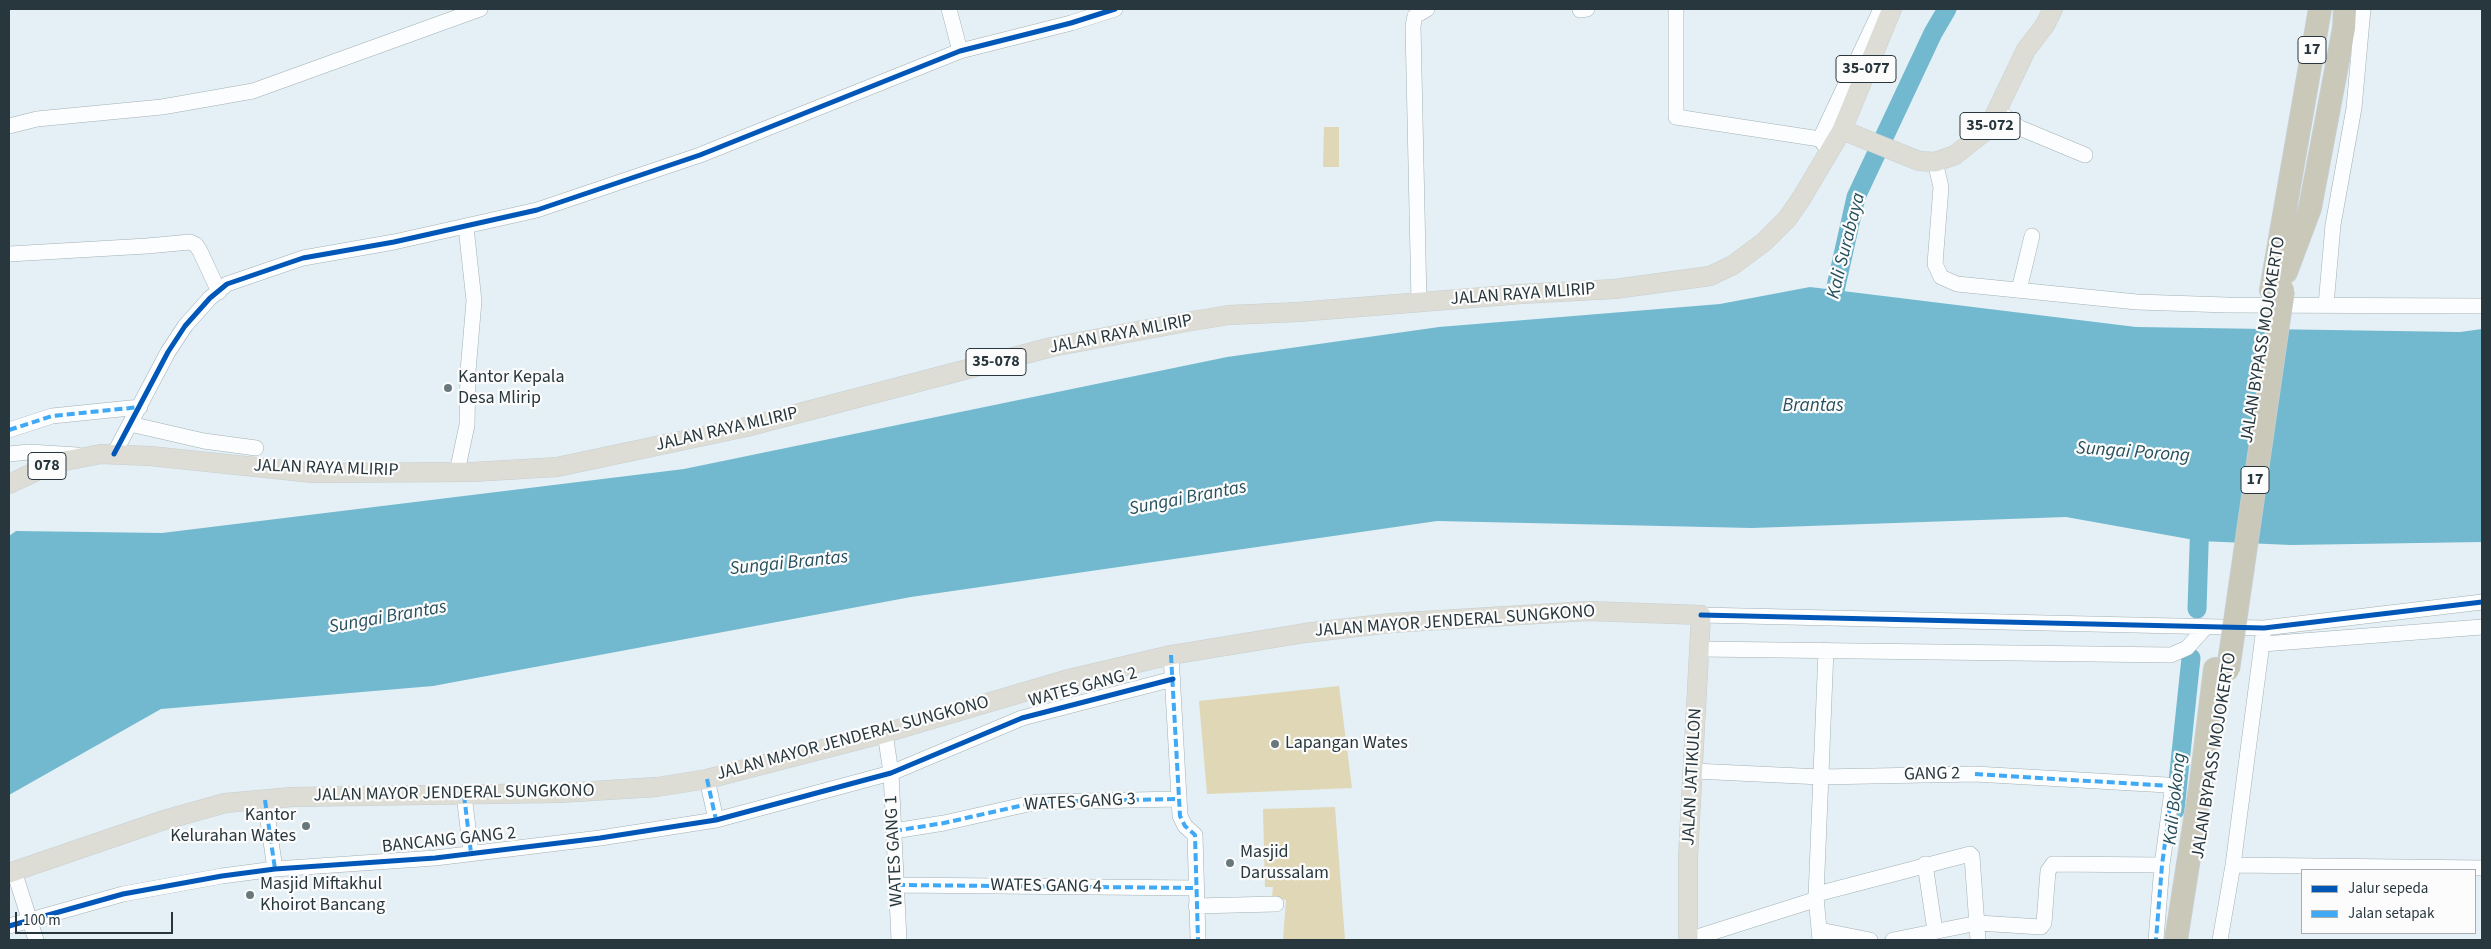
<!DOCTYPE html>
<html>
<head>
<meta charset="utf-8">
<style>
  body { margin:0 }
  #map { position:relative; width:2491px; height:949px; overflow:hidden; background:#e4f0f5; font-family:"Source Sans 3",sans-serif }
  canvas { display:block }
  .frame { position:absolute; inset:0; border:10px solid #27373d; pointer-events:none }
  .legend { position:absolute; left:2301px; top:869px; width:175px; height:65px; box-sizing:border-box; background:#fcfcfc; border:1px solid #a7adb0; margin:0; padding:6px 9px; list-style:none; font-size:15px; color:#27373d }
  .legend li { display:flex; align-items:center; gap:10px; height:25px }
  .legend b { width:25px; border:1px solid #a7adb0 }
  .scale { position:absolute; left:15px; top:912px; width:158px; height:22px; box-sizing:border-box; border:2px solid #27373d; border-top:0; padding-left:6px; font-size:15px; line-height:18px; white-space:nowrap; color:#27373d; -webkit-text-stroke:4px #fcfcfc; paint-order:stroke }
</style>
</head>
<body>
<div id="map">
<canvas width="2491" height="949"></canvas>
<div class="frame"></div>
<ul class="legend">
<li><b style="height:6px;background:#0057b8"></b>Jalur sepeda</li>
<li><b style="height:6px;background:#3fa9f5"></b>Jalan setapak</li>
</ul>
<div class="scale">100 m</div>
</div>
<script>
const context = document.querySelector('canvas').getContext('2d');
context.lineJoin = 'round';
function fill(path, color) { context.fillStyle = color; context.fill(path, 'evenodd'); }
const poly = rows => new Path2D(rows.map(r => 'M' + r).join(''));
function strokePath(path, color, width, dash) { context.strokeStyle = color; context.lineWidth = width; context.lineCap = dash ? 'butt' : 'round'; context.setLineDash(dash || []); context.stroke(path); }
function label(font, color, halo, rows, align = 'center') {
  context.font = font + ' "Source Sans 3",sans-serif'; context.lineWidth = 4.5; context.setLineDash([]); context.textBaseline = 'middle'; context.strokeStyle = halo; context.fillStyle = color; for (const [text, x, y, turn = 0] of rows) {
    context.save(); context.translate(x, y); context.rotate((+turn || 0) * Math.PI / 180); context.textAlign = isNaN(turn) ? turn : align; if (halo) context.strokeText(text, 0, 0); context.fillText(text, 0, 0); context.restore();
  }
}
const green = poly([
  [1324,127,1339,127,1339,167,1323,167],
  [1339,686,1352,788,1207,794,1199,701],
  [1335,807,1345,940,1283,940,1286,900,1272,897,1273,887,1265,887,1263,809]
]);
const water = poly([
  [1810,287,2136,327,2460,332,2482,329,2482,542,2291,545,2200,541,2066,517,1752,528,1437,521,911,597,433,686,161,709,9,795,9,536,16,531,162,533,684,469,1227,357,1439,327,1720,304]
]);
const river = poly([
  [1830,313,1856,197,1933,33,1947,9],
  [2197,609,2200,516],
  [2175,810,2191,658]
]);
const minor = poly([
  [949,9,960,51],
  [1676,9,1676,117,1820,139,1830,153],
  [1580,10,1587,9],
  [1998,111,2020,128,2085,155],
  [9,126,37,119,162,107,253,91,480,9],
  [1820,139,1881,9],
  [1935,162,1941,187,1935,264,1941,277,1957,284,2137,302,2227,305,2482,306],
  [9,254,147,246,190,242,196,245,200,251,219,292],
  [2019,290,2032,236],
  [1419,302,1413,26,1415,16,1427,9],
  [2326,305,2333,225,2354,108,2363,9],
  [130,424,204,441,256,448],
  [9,430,52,416,140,407],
  [9,454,29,452,77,455],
  [114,454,168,352,185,326,210,298,227,284,303,258,394,242,537,210,700,155,960,51,1071,23,1115,9],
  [457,472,467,425,468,371,474,301,466,227],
  [1701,615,2264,628,2482,602],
  [2263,644,2482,627],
  [1700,649,2171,655,2187,648,2205,628],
  [1171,655,1180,816,1185,826,1195,835,1198,940],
  [885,733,891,773,899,940],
  [1694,771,1821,777,1975,774,2167,785,2172,791,2162,865,2156,940],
  [707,779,716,820],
  [464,795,471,853],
  [265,800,275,869],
  [894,831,944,823,1037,802,1179,799],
  [1925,864,1935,931],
  [2233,865,2482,868],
  [14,871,36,940],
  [897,885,1196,888],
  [1817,894,1970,854,1972,856,1978,940],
  [1196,906,1276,904],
  [9,926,123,894,222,876,275,869,435,858,600,838,716,820,891,773,1022,718,1173,679],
  [1820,930,1870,940],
  [1688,940,1811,901,1816,897],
  [1820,940,1816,897,1826,650],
  [1893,940,1978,923,2041,927,2044,923,2048,871,2053,864,2162,865],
  [2220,940,2233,865,2264,628]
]);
const major = poly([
  [1842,130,1919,161,1935,162,1955,155,1988,129,2026,50,2045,25,2053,9],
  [9,484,54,463,101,454,150,456,313,473,473,472,557,467,746,427,1052,347,1186,322,1229,315,1298,312,1521,294,1615,289,1710,276,1733,265,1764,242,1787,219,1801,199,1842,130,1892,9],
  [9,873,161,821,225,803,292,797,559,793,657,787,707,779,885,733,1065,680,1171,655,1305,633,1391,623,1588,611,1701,615,1688,857,1688,940]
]);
const highway = poly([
  [2286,272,2310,208,2344,28,2345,9],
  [2271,290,2320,9],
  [2176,940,2201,782,2215,669]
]);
const highwayBridge = poly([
  [2228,670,2283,290]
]);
const quiet = poly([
  [9,430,52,416,140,407],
  [1171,655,1180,816,1185,826,1195,835,1198,940],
  [1975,774,2170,786,2172,791,2162,865,2156,940],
  [707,779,716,820],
  [464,795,471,853],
  [265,800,275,869],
  [894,831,944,823,1037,802,1179,799],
  [897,885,1196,888]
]);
const cycleway = poly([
  [114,454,168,352,185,326,210,298,227,284,303,258,394,242,537,210,700,155,960,51,1071,23,1115,9],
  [1701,615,2264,628,2482,602],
  [9,926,123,894,222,876,275,869,435,858,600,838,716,820,891,773,1022,718,1173,679]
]);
const markers = [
  [448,388,5,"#69787d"],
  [1275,744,5,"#69787d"],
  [306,826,5,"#69787d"],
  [1230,863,5,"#69787d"],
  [250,895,5,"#69787d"]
];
const shields = [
  [2312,50,28],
  [1866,69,60],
  [1990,126,60],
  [996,362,60],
  [47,466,38],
  [2255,480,28]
];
const shieldNames = [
  ["17",2312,50],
  ["35-077",1866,69],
  ["35-072",1990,126],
  ["35-078",996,362],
  ["078",47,466],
  ["17",2255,480]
];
const streetNames = [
  ["JALAN RAYA MLIRIP",1523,295,-4],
  ["JALAN RAYA MLIRIP",1121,335,-11],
  ["JALAN BYPASS MOJOKERTO",2264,340,-81],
  ["JALAN RAYA MLIRIP",727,430,-13],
  ["JALAN RAYA MLIRIP",326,469,2],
  ["JALAN MAYOR JENDERAL SUNGKONO",1455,622,-4],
  ["WATES GANG 2",1083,688,-15],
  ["JALAN MAYOR JENDERAL SUNGKONO",853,739,-15],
  ["JALAN BYPASS MOJOKERTO",2215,756,-81],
  ["GANG 2",1932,775,-1],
  ["JALAN JATIKULON",1693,777,-87],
  ["JALAN MAYOR JENDERAL SUNGKONO",454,794,-1],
  ["WATES GANG 3",1080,803,-3],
  ["BANCANG GANG 2",449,841,-6],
  ["WATES GANG 1",895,851,-93],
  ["WATES GANG 4",1046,887,1]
];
const poiNames = [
  ["Kantor Kepala",458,378],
  ["Desa Mlirip",458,399],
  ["Lapangan Wates",1285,744],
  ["Kantor",296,816,"right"],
  ["Kelurahan Wates",296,837,"right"],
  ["Masjid",1240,853],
  ["Darussalam",1240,874],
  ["Masjid Miftakhul",260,885],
  ["Khoirot Bancang",260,906]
];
const waterNames = [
  ["Kali Surabaya",1847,246,-76],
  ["Brantas",1813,407],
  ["Sungai Porong",2133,453,4],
  ["Sungai Brantas",1188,499,-11],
  ["Sungai Brantas",789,564,-6],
  ["Sungai Brantas",388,618,-10],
  ["Kali Bokong",2176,799,-84]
];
fill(green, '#dfd7b5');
fill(water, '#72b9cf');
strokePath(river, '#72b9cf', 19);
strokePath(minor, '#a3b0b5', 16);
strokePath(major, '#c6ced0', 20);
strokePath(highway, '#c6ced0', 24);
strokePath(minor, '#fbfdfe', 15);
strokePath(major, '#deddd5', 19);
strokePath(highway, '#cac8b9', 22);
strokePath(highwayBridge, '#c6ced0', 24, []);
strokePath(highwayBridge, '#cac8b9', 22);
strokePath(quiet, '#3fa9f5', 4, [8, 4]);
strokePath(cycleway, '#0057b8', 5);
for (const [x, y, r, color] of markers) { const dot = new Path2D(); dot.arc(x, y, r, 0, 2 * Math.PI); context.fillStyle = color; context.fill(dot); strokePath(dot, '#fcfcfc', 2); }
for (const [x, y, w] of shields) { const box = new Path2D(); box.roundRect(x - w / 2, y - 13.5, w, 27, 4); context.fillStyle = '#fcfcfc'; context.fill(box); strokePath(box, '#27373d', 1); }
label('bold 16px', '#27373d', null, shieldNames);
label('18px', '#27373d', '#fcfcfc', streetNames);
label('18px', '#27373d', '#fcfcfc', poiNames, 'left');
label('italic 19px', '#26505d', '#fcfcfc', waterNames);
</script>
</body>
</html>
